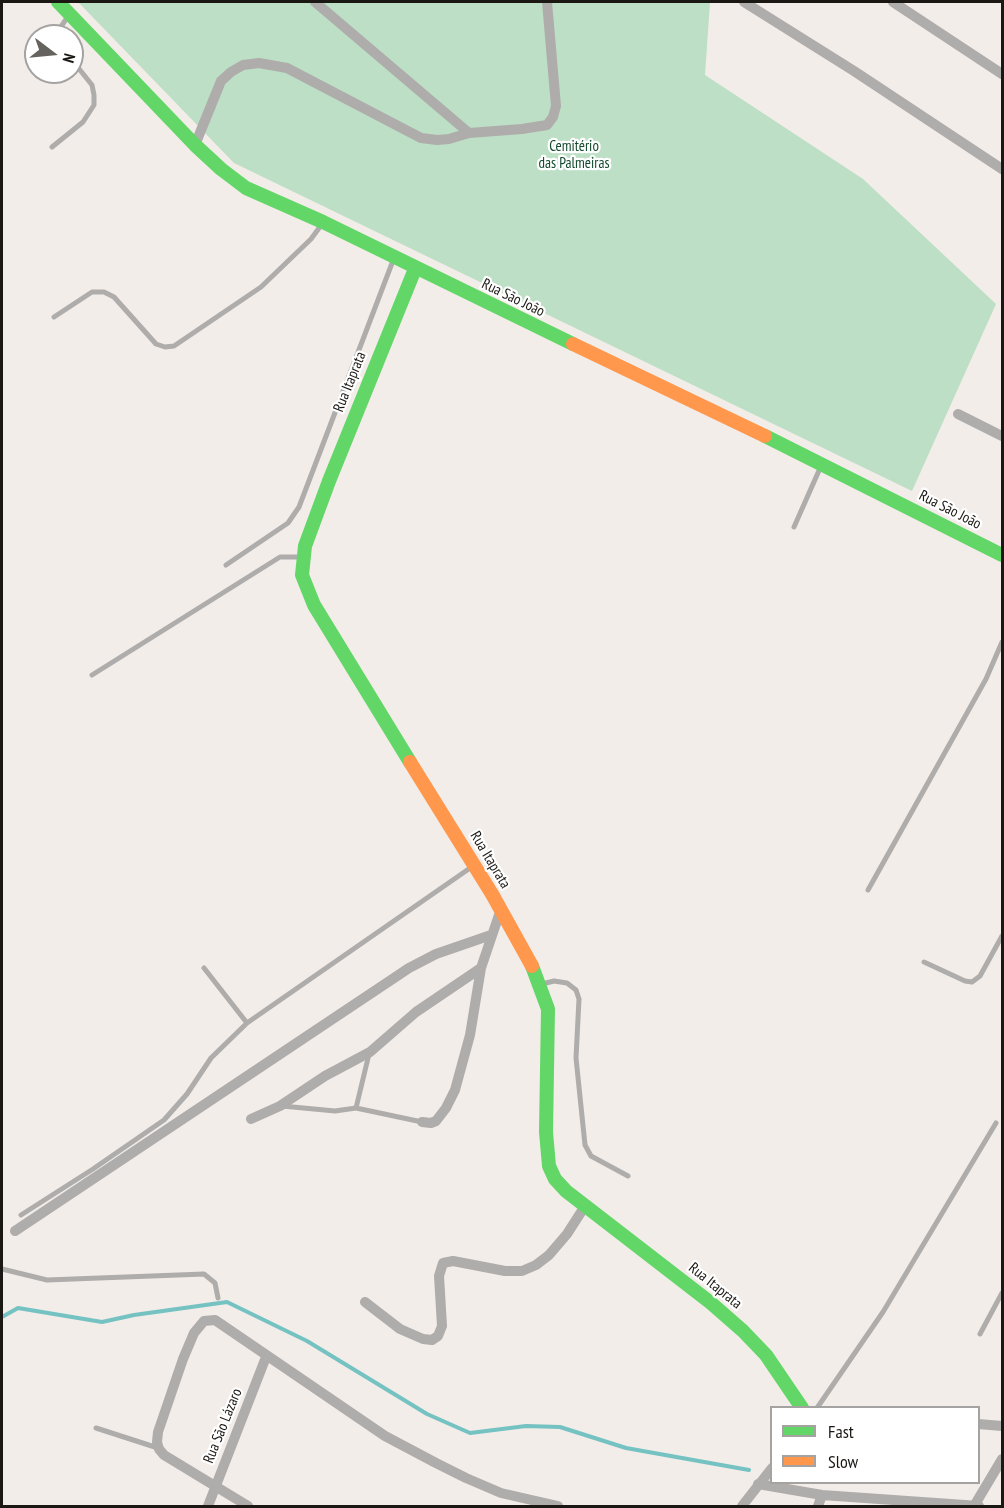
<!DOCTYPE html>
<html>
<head>
<meta charset="utf-8">
<style>
  body { margin:0 }
  #map { position:relative; width:1004px; height:1508px; overflow:hidden; background:#f2ede8; font-family:"PT Sans Narrow",sans-serif }
  canvas { display:block }
  .frame { position:absolute; inset:0; border:3px solid #1b1814; pointer-events:none }
  .legend { position:absolute; left:770px; top:1406px; width:210px; height:78px; box-sizing:border-box; background:#fff; border:2px solid #a4a3a1; margin:0; padding:8px 10px; list-style:none; font-size:18px; color:#1b1814 }
  .legend li { display:flex; align-items:center; gap:12px; height:30px }
  .legend b { width:30px; border:2px solid #a4a3a1 }
  .north { position:absolute; left:24px; top:24px; width:60px; height:60px; box-sizing:border-box; background:#fff; border:2px solid #a4a3a1; border-radius:50%; rotate:106deg; font-size:16px; font-weight:700; line-height:24px; text-align:center; color:#1b1814 }
  .north::after { content:''; display:block; margin:auto; width:21px; height:27px; background:#66635e; clip-path:polygon(50% 0,100% 100%,50% 72%,0 100%) }
</style>
</head>
<body>
<div id="map">
<canvas width="1004" height="1508"></canvas>
<div class="frame"></div>
<ul class="legend">
<li><b style="height:8px;background:#63d668"></b>Fast</li>
<li><b style="height:8px;background:#ff974d"></b>Slow</li>
</ul>
<div class="north">N</div>
</div>
<script>
const context = document.querySelector('canvas').getContext('2d');
context.lineJoin = 'round';
function fill(path, color) { context.fillStyle = color; context.fill(path, 'evenodd'); }
const poly = rows => new Path2D(rows.map(r => 'M' + r).join(''));
function strokePath(path, color, width, dash) { context.strokeStyle = color; context.lineWidth = width; context.lineCap = dash ? 'butt' : 'round'; context.setLineDash(dash || []); context.stroke(path); }
function label(font, color, halo, rows, align = 'center') {
  context.font = font + ' "PT Sans Narrow",sans-serif'; context.lineWidth = 4.5; context.setLineDash([]); context.textBaseline = 'middle'; context.strokeStyle = halo; context.fillStyle = color; for (const [text, x, y, turn = 0] of rows) {
    context.save(); context.translate(x, y); context.rotate((+turn || 0) * Math.PI / 180); context.textAlign = isNaN(turn) ? turn : align; if (halo) context.strokeText(text, 0, 0); context.fillText(text, 0, 0); context.restore();
  }
}
const green = poly([
  [78,2,710,2,705,75,863,179,996,304,912,491,234,163]
]);
const stream = poly([
  [2,1317,18,1308,102,1322,134,1315,227,1302,307,1341,427,1414,470,1433,526,1426,560,1427,626,1448,749,1470]
]);
const lane = poly([
  [58,36,60,28,69,15],
  [52,147,83,122,94,105,94,95,92,85,72,60],
  [54,317,92,292,104,292,114,297,156,344,165,347,174,346,261,287,311,239,322,224],
  [794,527,821,466],
  [226,565,288,523,299,507,394,258],
  [92,675,280,557,301,557],
  [868,890,986,679,1002,642],
  [924,962,965,981,972,982,980,976,1002,936],
  [204,968,247,1023],
  [542,984,554,981,567,983,576,990,579,999,576,1058,585,1145,591,1156,628,1176],
  [282,1106,335,1111,356,1108,422,1122],
  [356,1108,369,1054],
  [21,1215,93,1169,164,1120,187,1094,211,1058,247,1023,473,866],
  [2,1269,47,1280,204,1274,215,1283,218,1298],
  [980,1334,1002,1293],
  [817,1408,883,1312,996,1123],
  [96,1428,158,1448]
]);
const street = poly([
  [315,2,469,133],
  [744,2,854,71,1002,169],
  [893,2,1002,74],
  [195,145,221,81,231,72,243,65,259,63,287,68,421,138,437,140,449,139,469,133,522,129,547,125,553,117,556,106,547,2],
  [958,414,1002,436],
  [251,1119,280,1106,325,1076,370,1052,416,1012,481,968,501,909],
  [422,1122,431,1123,436,1121,446,1108,455,1090,470,1035,481,968],
  [15,1231,409,968,436,954,491,935],
  [365,1302,400,1329,423,1339,432,1340,438,1336,442,1326,439,1276,443,1263,453,1261,505,1271,522,1271,536,1265,549,1255,567,1234,585,1206],
  [978,1424,1002,1426],
  [758,1484,822,1495,979,1506],
  [208,1506,266,1357],
  [248,1506,164,1455,159,1449,157,1442,158,1432,183,1359,194,1333,204,1321,215,1320,385,1436,436,1463,466,1478,501,1493,558,1506],
  [742,1506,772,1468],
  [818,1506,822,1495],
  [974,1506,1002,1459]
]);
const fast = poly([
  [58,2,195,145,221,169,246,188,323,222,573,344],
  [765,436,1002,555],
  [410,762,314,605,302,575,305,546,329,481,415,269],
  [532,966,548,1009,546,1132,549,1166,555,1179,566,1191,711,1303,743,1331,766,1355,802,1408]
]);
const slow = poly([
  [573,344,765,436],
  [410,762,492,894,532,966]
]);
const parkNames = [
  ["Cemitério",574,147],
  ["das Palmeiras",574,164]
];
const streetNames = [
  ["Rua São João",513,298,26],
  ["Rua Itaprata",350,382,-68],
  ["Rua São João",950,510,27],
  ["Rua Itaprata",490,860,59],
  ["Rua Itaprata",715,1286,39],
  ["Rua São Lázaro",223,1426,-68]
];
fill(green, '#bcdfc5');
strokePath(stream, '#75c2c2', 4);
strokePath(lane, '#afacac', 5);
strokePath(street, '#afacac', 10);
strokePath(fast, '#63d668', 14);
strokePath(slow, '#ff974d', 14);
label('15px', '#134b2d', '#fff', parkNames);
label('15px', '#1b1814', '#fff', streetNames);
</script>
</body>
</html>
